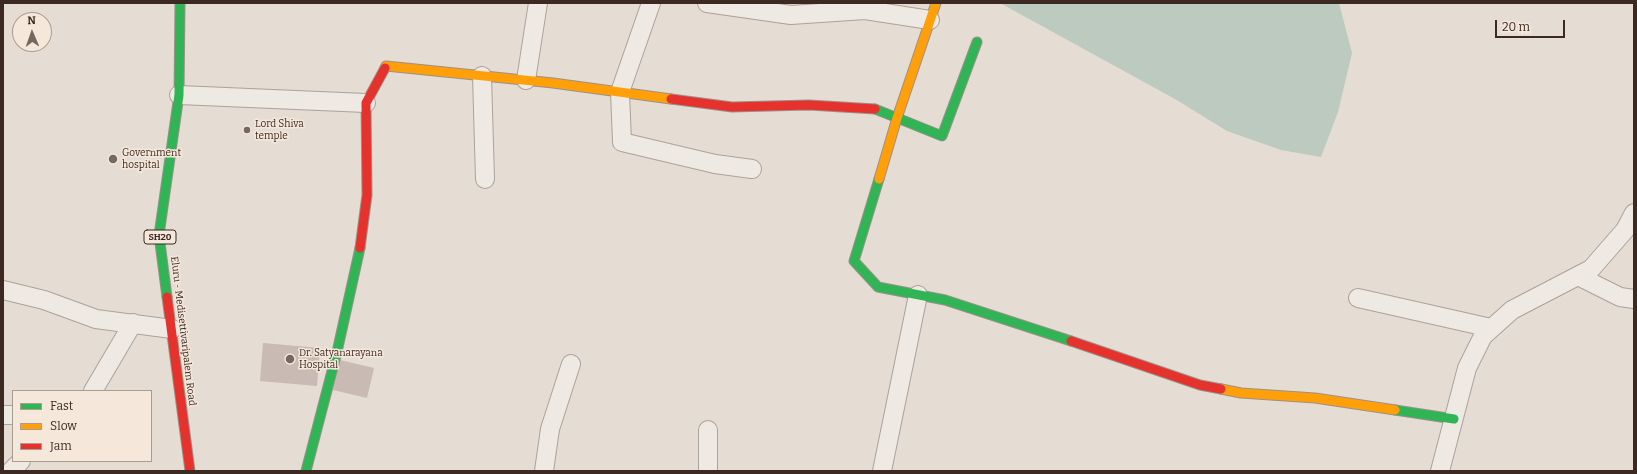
<!DOCTYPE html>
<html>
<head>
<meta charset="utf-8">
<style>
  body { margin:0 }
  #map { position:relative; width:1637px; height:474px; overflow:hidden; background:#e5dcd3; font-family:Bitter,serif }
  canvas { display:block }
  .frame { position:absolute; inset:0; border:4px solid #3b2922; pointer-events:none }
  .legend { position:absolute; left:12px; top:390px; width:140px; height:72px; box-sizing:border-box; background:#f5e8da; border:1px solid #ab9c90; margin:0; padding:5px 7px; list-style:none; font-size:12px; color:#3b2922 }
  .legend li { display:flex; align-items:center; gap:8px; height:20px }
  .legend b { width:20px; border:1px solid #ab9c90 }
  .north { position:absolute; left:12px; top:12px; width:40px; height:40px; box-sizing:border-box; background:#f5e8da; border:1px solid #ab9c90; border-radius:50%; rotate:358deg; font-size:11px; font-weight:700; line-height:16px; text-align:center; color:#3b2922 }
  .north::after { content:''; display:block; margin:auto; width:14px; height:18px; background:#766860; clip-path:polygon(50% 0,100% 100%,50% 72%,0 100%) }
  .scale { position:absolute; left:1495px; top:20px; width:70px; height:18px; box-sizing:border-box; border:2px solid #3b2922; border-top:0; padding-left:5px; font-size:12px; line-height:14px; white-space:nowrap; color:#3b2922; -webkit-text-stroke:3px #f5e8da; paint-order:stroke }
</style>
</head>
<body>
<div id="map">
<canvas width="1637" height="474"></canvas>
<div class="frame"></div>
<ul class="legend">
<li><b style="height:5px;background:#30b455"></b>Fast</li>
<li><b style="height:5px;background:#ff9f0a"></b>Slow</li>
<li><b style="height:5px;background:#e5322d"></b>Jam</li>
</ul>
<div class="north">N</div>
<div class="scale">20 m</div>
</div>
<script>
const context = document.querySelector('canvas').getContext('2d');
context.lineJoin = 'round';
function fill(path, color) { context.fillStyle = color; context.fill(path, 'evenodd'); }
const poly = rows => new Path2D(rows.map(r => 'M' + r).join(''));
function strokePath(path, color, width, dash) { context.strokeStyle = color; context.lineWidth = width; context.lineCap = dash ? 'butt' : 'round'; context.setLineDash(dash || []); context.stroke(path); }
function label(font, color, halo, rows, align = 'center') {
  context.font = font + ' Bitter,serif'; context.lineWidth = 3; context.setLineDash([]); context.textBaseline = 'middle'; context.strokeStyle = halo; context.fillStyle = color; for (const [text, x, y, turn = 0] of rows) {
    context.save(); context.translate(x, y); context.rotate((+turn || 0) * Math.PI / 180); context.textAlign = isNaN(turn) ? turn : align; if (halo) context.strokeText(text, 0, 0); context.fillText(text, 0, 0); context.restore();
  }
}
const water = poly([
  [1000,3,1339,3,1352,53,1338,112,1321,157,1281,150,1227,131,1175,99]
]);
const building = poly([
  [263,343,320,348,317,386,260,381],
  [340,360,374,368,367,398,333,390]
]);
const street = poly([
  [651,3,620,92,622,142,715,164,752,169],
  [707,3,791,15,865,10,930,20],
  [482,76,485,179],
  [526,80,538,3],
  [179,95,366,103],
  [1578,276,1620,297,1634,299],
  [3,290,44,300,96,319,172,329],
  [1358,298,1491,328],
  [93,391,133,323],
  [3,415,13,415],
  [708,430,708,471],
  [11,471,21,461],
  [544,471,550,429,571,364],
  [882,471,918,295],
  [1440,471,1467,368,1483,336,1512,310,1591,269,1625,230,1634,213]
]);
const fast = poly([
  [875,109,942,136,977,42],
  [879,179,854,261,878,287,945,300,1071,341],
  [167,297,159,235,179,95,180,3],
  [1395,410,1454,419],
  [306,471,337,352,360,248]
]);
const slow = poly([
  [385,68,386,66,553,83,671,99],
  [879,179,897,118,936,3],
  [1221,389,1241,393,1315,398,1395,410]
]);
const jam = poly([
  [671,99,732,107,809,105,875,109],
  [360,248,367,195,366,103,385,68],
  [167,297,190,471],
  [1071,341,1200,385,1221,389]
]);
const markers = [
  [247,130,4,"#766860"],
  [113,159,5,"#766860"],
  [290,359,5,"#766860"]
];
const shields = [
  [160,237,32]
];
const shieldNames = [
  ["SH20",160,237]
];
const poiNames = [
  ["Lord Shiva",255,124],
  ["temple",255,136],
  ["Government",122,153],
  ["hospital",122,165],
  ["Dr. Satyanarayana",299,353],
  ["Hospital",299,365]
];
const streetNames = [
  ["Eluru - Medisettivaripalem Road",183,331,83]
];
fill(water, '#bccabf');
fill(building, '#c9bab4');
strokePath(street, '#aba29b', 20);
strokePath(fast, '#9b918a', 11);
strokePath(slow, '#9b918a', 11);
strokePath(jam, '#9b918a', 11);
strokePath(street, '#eee9e3', 18);
strokePath(fast, '#30b455', 9);
strokePath(slow, '#ff9f0a', 9);
strokePath(jam, '#e5322d', 9);
for (const [x, y, r, color] of markers) { const dot = new Path2D(); dot.arc(x, y, r, 0, 2 * Math.PI); context.fillStyle = color; context.fill(dot); strokePath(dot, '#f5e8da', 1.5); }
for (const [x, y, w] of shields) { const box = new Path2D(); box.roundRect(x - w / 2, y - 7, w, 14, 3); context.fillStyle = '#f5e8da'; context.fill(box); strokePath(box, '#3b2922', 1); }
label('bold 9px', '#3b2922', null, shieldNames);
label('10px', '#3b2922', '#f5e8da', poiNames, 'left');
label('10px', '#3b2922', '#f5e8da', streetNames);
</script>
</body>
</html>
